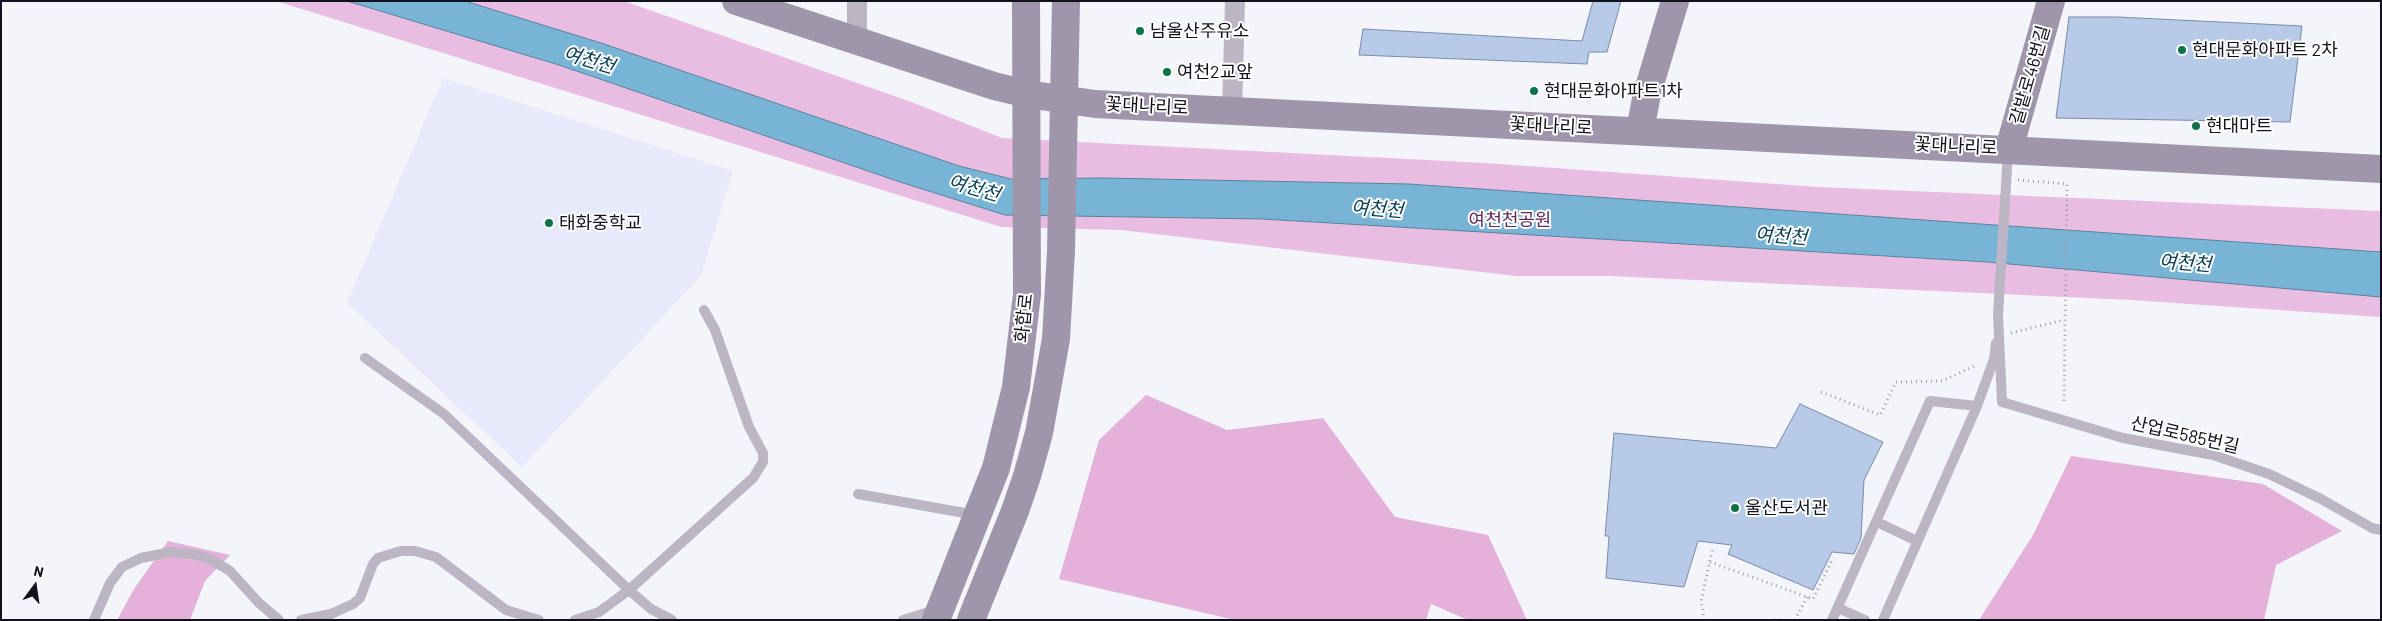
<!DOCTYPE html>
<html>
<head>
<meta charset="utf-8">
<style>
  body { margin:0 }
  #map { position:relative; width:2382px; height:621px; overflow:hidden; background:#f4f4fb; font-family:Barlow,sans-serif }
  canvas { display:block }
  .frame { position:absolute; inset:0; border:2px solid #11121d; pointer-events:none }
  .north { position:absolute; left:10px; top:561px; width:50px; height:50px; -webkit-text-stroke:4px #fff; paint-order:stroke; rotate:14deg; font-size:14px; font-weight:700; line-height:20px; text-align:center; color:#11121d }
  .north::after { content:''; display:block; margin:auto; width:18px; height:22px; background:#11121d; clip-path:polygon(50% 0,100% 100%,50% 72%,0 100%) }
</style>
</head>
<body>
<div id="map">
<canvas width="2382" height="621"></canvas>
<div class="frame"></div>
<div class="north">N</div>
</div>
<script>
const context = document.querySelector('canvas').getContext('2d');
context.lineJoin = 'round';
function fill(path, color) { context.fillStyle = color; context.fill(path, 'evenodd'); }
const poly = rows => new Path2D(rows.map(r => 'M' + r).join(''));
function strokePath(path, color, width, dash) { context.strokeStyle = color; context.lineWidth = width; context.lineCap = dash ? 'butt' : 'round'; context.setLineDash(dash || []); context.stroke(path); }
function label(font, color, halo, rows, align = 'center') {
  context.font = font + ' Barlow,"Noto Sans KR",sans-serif'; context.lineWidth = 4; context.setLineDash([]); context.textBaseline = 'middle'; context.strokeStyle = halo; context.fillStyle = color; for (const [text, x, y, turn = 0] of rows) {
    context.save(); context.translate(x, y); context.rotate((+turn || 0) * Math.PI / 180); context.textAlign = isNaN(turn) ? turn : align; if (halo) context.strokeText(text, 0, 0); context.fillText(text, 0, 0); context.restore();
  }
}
const built = poly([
  [443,78,733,171,701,276,522,467,347,303]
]);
const green = poly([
  [276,1,624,1,914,103,1002,138,1485,163,1818,187,2381,211,2381,317,2131,300,1609,276,1516,276,1121,230,1001,227]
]);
const forest = poly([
  [1146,395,1227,430,1323,418,1395,517,1488,535,1527,620,1468,620,1431,604,1426,620,1235,620,1059,579,1099,440],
  [2071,456,2263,484,2342,531,2276,565,2264,620,1979,620,2033,535],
  [168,541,230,555,205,581,190,620,117,620,134,589]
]);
const water = poly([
  [347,1,465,1,601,43,959,166,1011,179,1103,178,1409,184,2381,252,2381,297,1987,262,1263,219,1005,215,900,182,559,65,347,1]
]);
const building = poly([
  [1593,1,1621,1,1607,52,1589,52,1587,64,1359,55,1363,29,1582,41,1593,1],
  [2069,17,2117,17,2302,26,2290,122,2056,118,2069,17],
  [1800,404,1883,442,1864,480,1861,538,1854,554,1832,552,1813,590,1728,554,1732,545,1698,541,1684,587,1606,578,1609,536,1605,536,1614,433,1776,448,1800,404]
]);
const path = poly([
  [2018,180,2067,184,2064,402],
  [2011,333,2064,320],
  [1821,392,1880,415,1896,382,1942,381,1977,365],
  [1710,562,1813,599,1833,558],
  [1704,620,1701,601,1713,547],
  [1774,620,1780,620],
  [1795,620,1807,597]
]);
const lane = poly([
  [2008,152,1998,315,2002,402,2123,438,2213,455,2269,474,2321,499,2372,528,2381,530],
  [365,358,444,414,629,590,651,609,672,620],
  [858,494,976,515],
  [1877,522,1917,541],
  [1838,608,1865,620],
  [94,620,110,583,122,567,141,558,171,552,193,554,212,560,230,571,259,603,279,620],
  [301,620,331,614,353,604,360,598,373,564,378,558,401,551,415,551,436,557,506,610,539,620],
  [575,620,599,612,629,590,753,478,763,462,763,453,749,427,715,330,704,310],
  [903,620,935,610],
  [1832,620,1930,401,1977,406],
  [1883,620,1977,406,1994,359,1996,343]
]);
const street = poly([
  [857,1,857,41],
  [1232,111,1235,1]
]);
const secondary = poly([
  [736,1,994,86,1027,94,1095,104,2381,169],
  [1640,130,1647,94,1675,1],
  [2009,149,2051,1],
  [936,620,996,468,1016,387,1027,294,1026,1],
  [971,620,1015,511,1027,476,1039,433,1056,339,1061,251,1066,1]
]);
const markers = [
  [1140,31,5,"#0e734b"],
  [2182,50,5,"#0e734b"],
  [1167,72,5,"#0e734b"],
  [1534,91,5,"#0e734b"],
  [2196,126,5,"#0e734b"],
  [549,223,5,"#0e734b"],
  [1735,508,5,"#0e734b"]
];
const poiNames = [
  ["남울산주유소",1150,31],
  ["현대문화아파트 2차",2192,50],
  ["여천2교앞",1177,72],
  ["현대문화아파트1차",1544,91],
  ["현대마트",2206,126],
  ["태화중학교",559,223],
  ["울산도서관",1745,508]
];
const streetNames = [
  ["갈밭로46번길",2030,75,-74],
  ["꽃대나리로",1147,106,3],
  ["꽃대나리로",1551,126,3],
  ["꽃대나리로",1956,146,3],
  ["화합로",1024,318,-84],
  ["산업로585번길",2185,435,13]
];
const parkNames = [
  ["여천천공원",1510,220]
];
const waterNames = [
  ["여천천",589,60,17],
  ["여천천",974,188,16],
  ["여천천",1377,209,4],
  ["여천천",1781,236,4],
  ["여천천",2185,263,4]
];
fill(built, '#e8e9fa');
fill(green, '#e8bde1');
fill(forest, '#e3b1da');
fill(water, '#78b4d6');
strokePath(water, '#59839e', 1);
fill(building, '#b7cae8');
strokePath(building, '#798ba7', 1);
strokePath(path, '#9e9ea7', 3, [1, 4]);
strokePath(lane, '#bcb5c3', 10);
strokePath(street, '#bcb5c3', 20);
strokePath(secondary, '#a096ab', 28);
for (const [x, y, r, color] of markers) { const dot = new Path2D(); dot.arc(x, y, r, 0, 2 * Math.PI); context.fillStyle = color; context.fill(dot); strokePath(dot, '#fff', 2); }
label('18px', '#11121d', '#fff', poiNames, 'left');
label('18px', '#11121d', '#fff', streetNames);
label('18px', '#632a5d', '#fff', parkNames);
label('italic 19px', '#0e4057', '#fff', waterNames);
</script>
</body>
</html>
